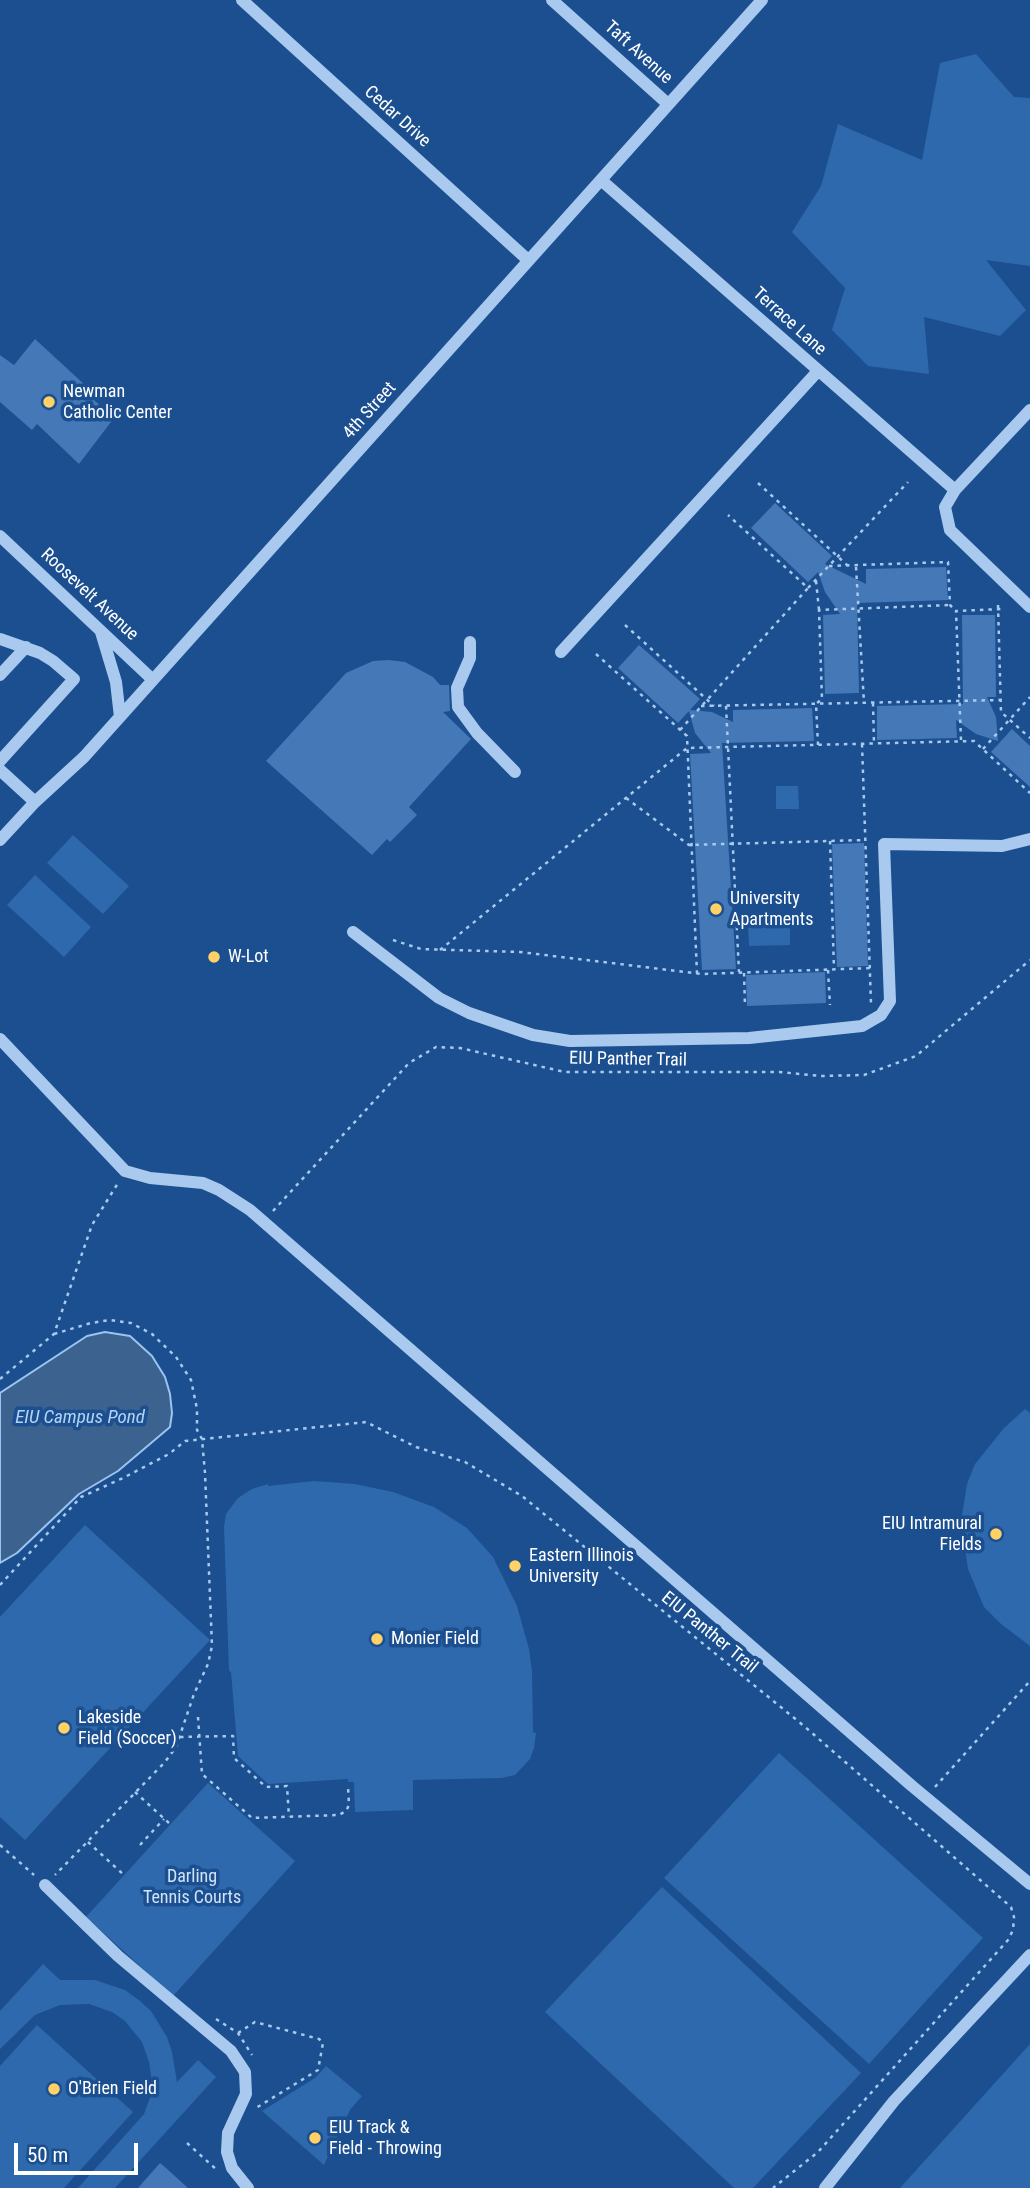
<!DOCTYPE html>
<html>
<head>
<meta charset="utf-8">
<style>
  body { margin:0 }
  #map { position:relative; width:1030px; height:2188px; overflow:hidden; background:#1b4f8f; font-family:"Roboto Condensed",sans-serif }
  canvas { display:block }
  .scale { position:absolute; left:14px; top:2143px; width:124px; height:32px; box-sizing:border-box; border:4px solid #fff; border-top:0; padding-left:9px; font-size:21px; line-height:24px; white-space:nowrap; color:#fff; -webkit-text-stroke:5px #1b4f8f; paint-order:stroke }
</style>
</head>
<body>
<div id="map">
<canvas width="1030" height="2188"></canvas>
<div class="scale">50 m</div>
</div>
<script>
const context = document.querySelector('canvas').getContext('2d');
context.lineJoin = 'round';
function fill(path, color) { context.fillStyle = color; context.fill(path, 'evenodd'); }
const poly = rows => new Path2D(rows.map(r => 'M' + r).join(''));
function strokePath(path, color, width, dash) { context.strokeStyle = color; context.lineWidth = width; context.lineCap = dash ? 'butt' : 'round'; context.setLineDash(dash || []); context.stroke(path); }
function label(font, color, halo, rows, align = 'center') {
  context.font = font + ' "Roboto Condensed",sans-serif'; context.lineWidth = 7; context.setLineDash([]); context.textBaseline = 'middle'; context.strokeStyle = halo; context.fillStyle = color; for (const [text, x, y, turn = 0] of rows) {
    context.save(); context.translate(x, y); context.rotate((+turn || 0) * Math.PI / 180); context.textAlign = isNaN(turn) ? turn : align; if (halo) context.strokeText(text, 0, 0); context.fillText(text, 0, 0); context.restore();
  }
}
const green = poly([
  [976,54,1014,97,1030,98,1030,266,986,260,1026,310,1000,336,924,317,929,374,868,366,832,330,845,288,792,232,821,186,838,124,922,160,940,63],
  [776,786,798,786,799,809,776,809],
  [73,835,129,886,103,914,47,863],
  [35,875,91,927,64,957,7,905],
  [790,923,790,945,749,946,748,924],
  [1025,1409,1030,1413,1030,1646,1001,1624,984,1607,968,1569,961,1522,967,1484,975,1464,1004,1428],
  [314,1481,355,1484,393,1492,434,1507,467,1528,493,1557,517,1606,529,1649,532,1671,533,1732,536,1733,534,1748,530,1759,515,1775,502,1778,413,1780,413,1810,355,1812,354,1782,348,1782,348,1779,268,1784,238,1756,231,1672,229,1671,224,1527,226,1514,238,1498,252,1489,268,1484,268,1486],
  [85,1525,210,1640,25,1840,0,1817,0,1617],
  [779,1753,983,1938,869,2064,664,1878],
  [208,1783,295,1861,173,1996,86,1917],
  [662,1887,861,2073,753,2188,734,2188,545,2012],
  [43,1964,60,1980,95,1980,125,1990,140,2001,151,2011,167,2037,172,2052,177,2082,198,2060,216,2077,115,2188,78,2188,144,2114,153,2089,149,2062,142,2042,125,2021,112,2012,89,2004,60,2005,35,2015,0,2049,0,2011],
  [37,2025,133,2112,64,2188,0,2188,0,2066],
  [1030,2044,1030,2188,900,2188],
  [326,2066,362,2096,350,2110,324,2165,262,2111,315,2078]
]);
const water = poly([
  [105,1332,130,1336,152,1356,165,1377,170,1394,172,1413,170,1427,118,1471,79,1494,17,1553,0,1563,0,1393,87,1336,105,1332]
]);
const building = poly([
  [35,339,85,385,82,389,114,418,79,464,37,424,32,430,0,402,0,355,14,365],
  [775,503,832,556,825,564,866,584,866,569,946,567,948,600,857,603,859,693,825,694,823,615,840,614,825,592,818,572,808,582,751,528],
  [962,615,995,615,996,697,987,697,996,717,998,741,976,734,956,720,957,738,877,740,877,706,963,704],
  [639,645,700,699,690,710,712,712,733,722,733,710,812,708,814,741,722,743,736,969,702,970,690,754,711,753,695,733,689,711,678,723,618,668],
  [389,660,405,662,433,677,440,685,449,685,450,711,443,712,471,739,409,807,417,815,390,842,387,839,372,855,266,761,346,673,373,661],
  [1012,729,1030,746,1030,787,991,752],
  [864,843,868,966,837,967,832,844],
  [825,972,826,1003,747,1006,746,975],
  [160,2163,166,2168,188,2188,138,2188]
]);
const path = poly([
  [758,483,847,565],
  [829,566,948,562,950,605,956,611],
  [856,567,864,703],
  [816,581,819,610],
  [808,588,908,482],
  [998,605,1001,712,1030,738],
  [625,625,714,706],
  [596,654,687,736,697,974],
  [873,703,874,743],
  [701,706,1001,700],
  [726,706,739,972],
  [680,730,808,588,728,515],
  [961,740,956,611,1002,609],
  [862,744,871,1003],
  [818,745,816,704,822,699,819,610,950,605],
  [983,749,1030,697],
  [626,798,689,845,865,840],
  [830,841,834,970],
  [393,940,421,949,520,952,702,974,872,968],
  [440,950,687,748,974,741,1030,793],
  [828,970,830,1005],
  [744,973,745,1007],
  [273,1211,409,1063,436,1047,460,1048,565,1072,779,1072,821,1076,864,1075,916,1056,1030,960],
  [54,1334,91,1323,110,1320,131,1323,152,1334,176,1357,191,1380,197,1409,197,1430,202,1439,205,1473,212,1646,208,1664,194,1694,176,1747,165,1762,55,1875],
  [0,1379,54,1334,92,1225,118,1183],
  [0,1585,81,1497,123,1478,169,1454,185,1441,366,1422,416,1447,465,1462,522,1496,804,1726,1011,1907,1014,1917,1013,1930,1008,1940,818,2152,773,2188],
  [198,1717,202,1774,252,1818,339,1815,346,1811,349,1805,348,1786],
  [180,1737,233,1736,234,1758,266,1787,287,1786,289,1817],
  [935,1787,1030,1681],
  [135,1792,170,1824],
  [88,1842,124,1875],
  [0,1845,34,1875],
  [140,1845,164,1819],
  [216,2019,238,2033,252,2055],
  [238,2033,255,2022,319,2039,323,2043,318,2070,256,2108],
  [187,2143,217,2170]
]);
const minor = poly([
  [242,0,528,260],
  [552,0,668,104],
  [601,180,955,490],
  [1030,410,955,490,945,507,950,530,1030,607],
  [0,536,153,680],
  [101,632,116,682,120,717],
  [0,639,40,653,53,661,74,679,0,761],
  [470,642,470,658,457,688,458,707,477,733,515,772],
  [561,652,818,371],
  [0,675,26,647],
  [0,770,35,802],
  [0,840,35,802,84,757,762,0],
  [353,932,439,998,469,1013,533,1035,570,1041,749,1038,862,1026,881,1015,890,1001,884,844,1002,846,1030,839],
  [0,1039,125,1171,150,1178,203,1183,219,1190,250,1210,912,1786,1030,1884],
  [45,1885,118,1956,231,2051,245,2072,246,2094,228,2133,227,2152,232,2168,248,2188],
  [825,2188,894,2101,1030,1955]
]);
const markers = [
  [49,402,7,"#ffd166"],
  [716,909,7,"#ffd166"],
  [214,957,7,"#ffd166"],
  [996,1534,7,"#ffd166"],
  [515,1566,7,"#ffd166"],
  [377,1639,7,"#ffd166"],
  [64,1728,7,"#ffd166"],
  [54,2089,7,"#ffd166"],
  [315,2138,7,"#ffd166"]
];
const streetNames = [
  ["Taft Avenue",638,53,42],
  ["Cedar Drive",397,117,42],
  ["Terrace Lane",789,322,42],
  ["4th Street",370,411,-48],
  ["Roosevelt Avenue",89,595,43],
  ["EIU Panther Trail",628,1060,1],
  ["EIU Panther Trail",709,1633,39]
];
const poiNames = [
  ["Newman",63,392],
  ["Catholic Center",63,413],
  ["University",730,899],
  ["Apartments",730,920],
  ["W-Lot",228,957],
  ["EIU Intramural",982,1524,"right"],
  ["Fields",982,1545,"right"],
  ["Eastern Illinois",529,1556],
  ["University",529,1577],
  ["Monier Field",391,1639],
  ["Lakeside",78,1718],
  ["Field (Soccer)",78,1739],
  ["O'Brien Field",68,2089],
  ["EIU Track &",329,2128],
  ["Field - Throwing",329,2149]
];
const parkNames = [
  ["Darling",192,1877],
  ["Tennis Courts",192,1898]
];
const waterNames = [
  ["EIU Campus Pond",80,1418]
];
fill(green, '#2e69ad');
fill(water, '#3c6290');
strokePath(water, '#9cc4f0', 2);
fill(building, '#4478b7');
strokePath(path, '#a9c9ee', 2.5, [3.5, 5]);
strokePath(minor, '#a9c9ee', 12);
for (const [x, y, r, color] of markers) { const dot = new Path2D(); dot.arc(x, y, r, 0, 2 * Math.PI); context.fillStyle = color; context.fill(dot); strokePath(dot, '#1b4f8f', 2.5); }
label('18px', '#fff', '#1b4f8f', streetNames);
label('18px', '#fff', '#1b4f8f', poiNames, 'left');
label('18px', '#cfe3fa', '#1b4f8f', parkNames);
label('italic 19px', '#b5d3f5', '#1b4f8f', waterNames);
</script>
</body>
</html>
